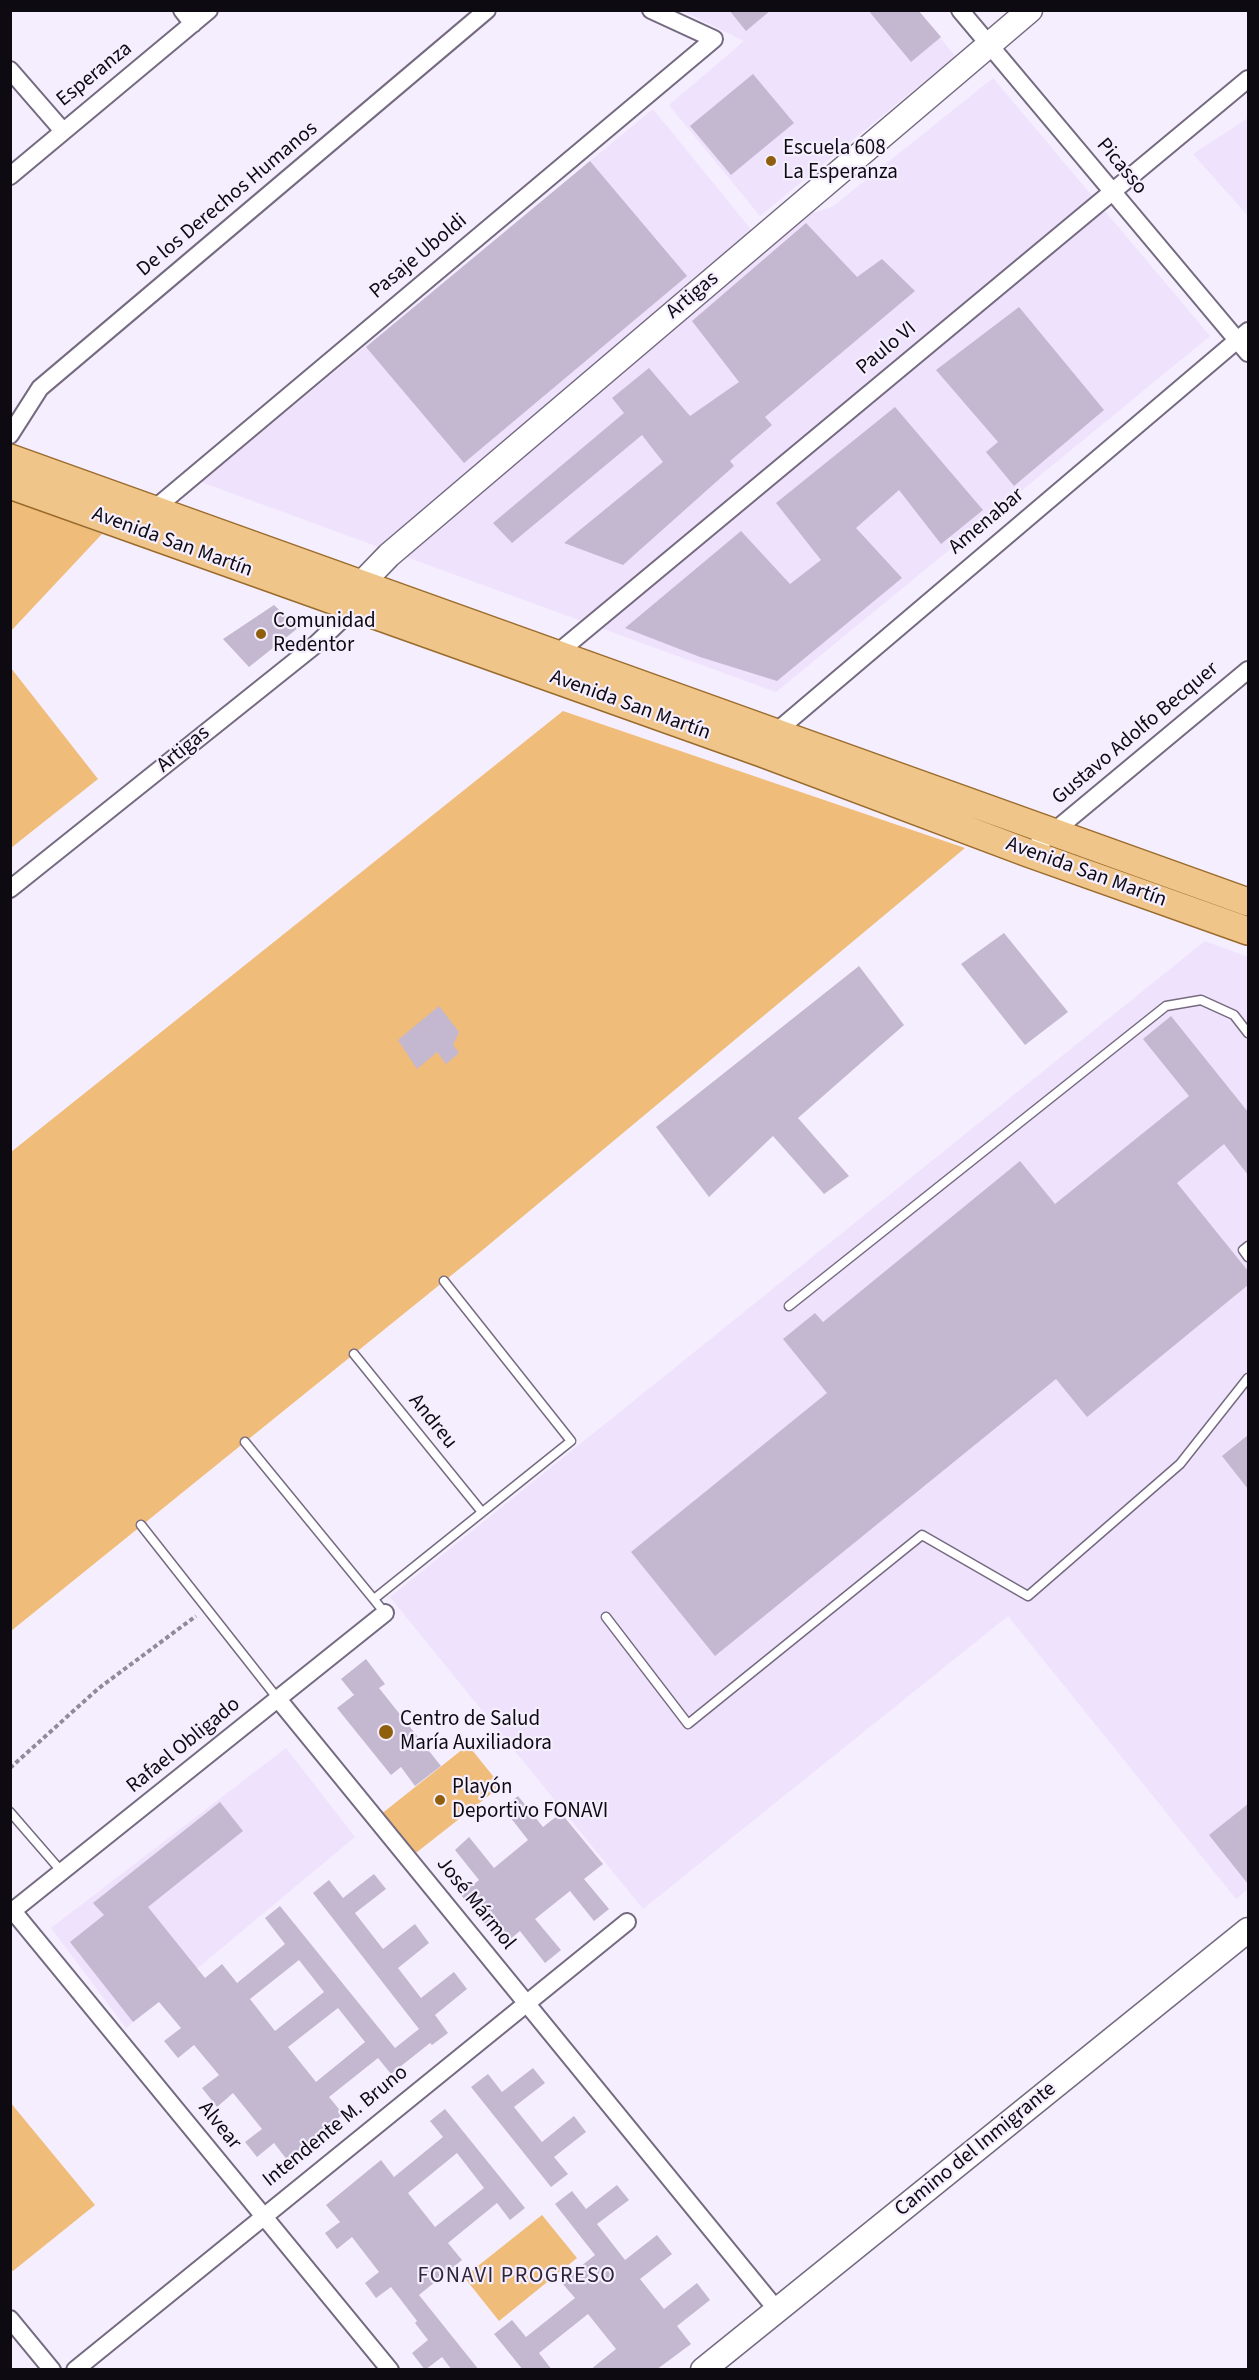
<!DOCTYPE html>
<html>
<head>
<meta charset="utf-8">
<style>
  body { margin:0 }
  #map { position:relative; width:1259px; height:2380px; overflow:hidden; background:#f5eefe; font-family:"Source Sans 3",sans-serif }
  canvas { display:block }
  .frame { position:absolute; inset:0; border:12px solid #0e0a12; pointer-events:none }
</style>
</head>
<body>
<div id="map">
<canvas width="1259" height="2380"></canvas>
<div class="frame"></div>
</div>
<script>
const context = document.querySelector('canvas').getContext('2d');
context.lineJoin = 'round';
function fill(path, color) { context.fillStyle = color; context.fill(path, 'evenodd'); }
const poly = rows => new Path2D(rows.map(r => 'M' + r).join(''));
function strokePath(path, color, width, dash) { context.strokeStyle = color; context.lineWidth = width; context.lineCap = dash ? 'butt' : 'round'; context.setLineDash(dash || []); context.stroke(path); }
function label(font, color, halo, rows, align = 'center') {
  context.font = font + ' "Source Sans 3",sans-serif'; context.lineWidth = 4.5; context.setLineDash([]); context.textBaseline = 'middle'; context.strokeStyle = halo; context.fillStyle = color; for (const [text, x, y, turn = 0] of rows) {
    context.save(); context.translate(x, y); context.rotate((+turn || 0) * Math.PI / 180); context.textAlign = isNaN(turn) ? turn : align; if (halo) context.strokeText(text, 0, 0); context.fillText(text, 0, 0); context.restore();
  }
}
const built = poly([
  [683,11,918,11,955,56,760,216,669,105,744,41],
  [993,78,1210,336,776,692,201,482,653,109,753,232,832,207],
  [1248,118,1248,216,1193,154],
  [1205,941,1248,957,1248,1889,1236,1899,1008,1616,643,1909,390,1597],
  [286,1748,355,1837,126,2028,51,1928]
]);
const green = poly([
  [10,499,102,534,11,631,10,631],
  [11,668,98,779,11,848],
  [563,711,965,848,479,1253,11,1631,11,1152],
  [468,1745,501,1786,412,1856,380,1815],
  [10,2102,95,2205,13,2271,10,2268],
  [542,2215,577,2258,499,2321,464,2277]
]);
const building = poly([
  [729,10,771,10,746,31],
  [868,10,918,10,941,37,911,62],
  [753,74,794,123,731,175,690,126],
  [590,161,687,276,464,463,366,347],
  [806,223,857,277,882,259,915,291,765,417,772,425,730,461,734,466,623,565,564,543,663,462,642,435,512,543,493,523,624,413,612,398,649,368,690,416,739,382,692,321],
  [1019,307,1104,410,1014,486,986,452,998,442,936,370],
  [895,407,983,510,941,544,899,490,856,528,902,578,777,681,700,657,625,628,741,531,790,584,821,560,776,503],
  [274,605,298,628,249,667,223,639],
  [1004,933,1068,1012,1025,1045,961,964],
  [859,966,904,1025,798,1118,849,1176,824,1194,773,1136,709,1197,656,1127],
  [439,1006,459,1032,453,1045,459,1053,446,1064,437,1052,417,1069,398,1040],
  [1171,1016,1248,1112,1248,1175,1224,1144,1177,1183,1248,1271,1248,1285,1087,1417,1056,1379,715,1656,631,1552,827,1393,783,1339,815,1313,823,1322,1020,1161,1055,1204,1189,1096,1143,1039],
  [1248,1435,1248,1489,1222,1456],
  [366,1659,385,1684,379,1688,441,1766,415,1786,401,1767,391,1775,337,1708,354,1695,341,1679],
  [518,1796,543,1827,561,1813,603,1864,584,1879,609,1909,594,1921,570,1891,535,1919,561,1950,545,1963,520,1931,503,1945,461,1895,479,1880,455,1850,469,1837,494,1868,528,1840,503,1808],
  [220,1802,243,1831,148,1907,205,1978,222,1964,237,1983,285,1944,265,1918,280,1906,395,2048,419,2029,313,1893,329,1880,343,1898,374,1874,386,1889,355,1913,383,1949,415,1924,429,1943,398,1968,421,1998,454,1972,467,1989,435,2015,448,2033,432,2045,430,2043,391,2074,378,2058,329,2097,343,2114,288,2161,274,2143,257,2157,245,2142,262,2129,233,2093,217,2107,202,2088,219,2075,194,2045,178,2058,164,2041,181,2028,159,2002,133,2022,70,1942,104,1915,93,1903],
  [299,1960,324,1992,275,2031,250,1999],
  [338,2008,365,2042,316,2082,288,2047],
  [1248,1804,1248,1884,1209,1835],
  [533,2068,545,2083,514,2107,542,2142,574,2116,586,2132,554,2157,568,2174,551,2187,471,2087,488,2074,502,2092],
  [445,2109,525,2208,510,2220,497,2203,448,2243,462,2260,419,2295,479,2370,452,2370,442,2357,425,2370,412,2353,428,2340,415,2323,417,2321,391,2287,376,2298,365,2283,379,2272,352,2237,337,2249,325,2233,340,2222,326,2205,381,2160,394,2177,443,2137,430,2121],
  [457,2153,484,2188,435,2227,408,2193],
  [617,2185,629,2200,597,2224,625,2260,657,2235,672,2254,640,2279,664,2309,697,2283,710,2300,677,2326,691,2344,656,2370,590,2370,616,2349,588,2314,539,2353,552,2370,523,2370,494,2334,512,2320,526,2337,575,2298,561,2282,595,2255,555,2204,572,2191,586,2209]
]);
const path = poly([
  [10,1768,99,1688,196,1616]
]);
const lane = poly([
  [1248,1246,1243,1250,1248,1257],
  [789,1306,1166,1006,1201,1000,1234,1015,1248,1033],
  [354,1354,482,1512],
  [245,1442,385,1613],
  [141,1525,278,1699],
  [374,1599,571,1441,444,1281],
  [606,1617,688,1724,922,1535,1028,1596,1180,1464,1248,1378],
  [10,1812,62,1872]
]);
const street = poly([
  [182,10,193,24],
  [960,10,1248,353],
  [10,70,63,131],
  [10,176,209,10],
  [10,435,40,388,487,10],
  [153,510,714,39,651,10],
  [555,655,1248,79],
  [771,736,1248,331],
  [1028,853,1248,670],
  [10,889,314,646,354,608],
  [278,1699,777,2310],
  [13,1911,390,2370],
  [10,1913,385,1613],
  [10,2319,52,2370],
  [75,2370,627,1922]
]);
const secondary = poly([
  [356,600,360,585,389,555,1030,10],
  [703,2370,1248,1930]
]);
const primary = poly([
  [10,458,1248,902],
  [10,485,762,753,1028,853,1248,931]
]);
const markers = [
  [771,161,6,"#905f0d"],
  [261,634,6,"#905f0d"],
  [386,1732,8,"#905f0d"],
  [440,1800,6,"#905f0d"]
];
const streetNames = [
  ["Esperanza",95,75,-39],
  ["Picasso",1121,167,50],
  ["De los Derechos Humanos",228,200,-40],
  ["Pasaje Uboldi",419,257,-40],
  ["Artigas",693,296,-40],
  ["Paulo VI",887,349,-40],
  ["Amenabar",987,522,-40],
  ["Avenida San Martín",172,543,20],
  ["Avenida San Martín",630,706,20],
  ["Gustavo Adolfo Becquer",1136,734,-40],
  ["Artigas",184,750,-39],
  ["Avenida San Martín",1086,873,20],
  ["Andreu",432,1422,51],
  ["Rafael Obligado",184,1746,-39],
  ["José Mármol",475,1904,51],
  ["Alvear",219,2126,51],
  ["Intendente M. Bruno",336,2127,-39],
  ["Camino del Inmigrante",976,2150,-39]
];
const poiNames = [
  ["Escuela 608",783,149],
  ["La Esperanza",783,173],
  ["Comunidad",273,622],
  ["Redentor",273,646],
  ["Centro de Salud",400,1720],
  ["María Auxiliadora",400,1744],
  ["Playón",452,1788],
  ["Deportivo FONAVI",452,1812]
];
const neighbourhoodNames = [
  ["FONAVI PROGRESO",517,2277]
];
fill(built, '#eee2fc');
fill(green, '#f0bc79');
fill(building, '#c4b8d1');
strokePath(lane, '#756a80', 11);
strokePath(street, '#756a80', 20);
strokePath(secondary, '#756a80', 27);
strokePath(primary, '#9a6b2c', 30);
strokePath(path, '#918b97', 4, [4.5, 3]);
strokePath(lane, '#fff', 8);
strokePath(street, '#fff', 16);
strokePath(secondary, '#fff', 24);
strokePath(primary, '#efc589', 27);
for (const [x, y, r, color] of markers) { const dot = new Path2D(); dot.arc(x, y, r, 0, 2 * Math.PI); context.fillStyle = color; context.fill(dot); strokePath(dot, '#f5eefe', 2); }
label('21px', '#0e0a12', '#f5eefe', streetNames);
label('21px', '#0e0a12', '#f5eefe', poiNames, 'left');
context.letterSpacing = '1.5px';
label('22px', '#2e2438', '#f5eefe', neighbourhoodNames);
context.letterSpacing = '0px';
</script>
</body>
</html>
